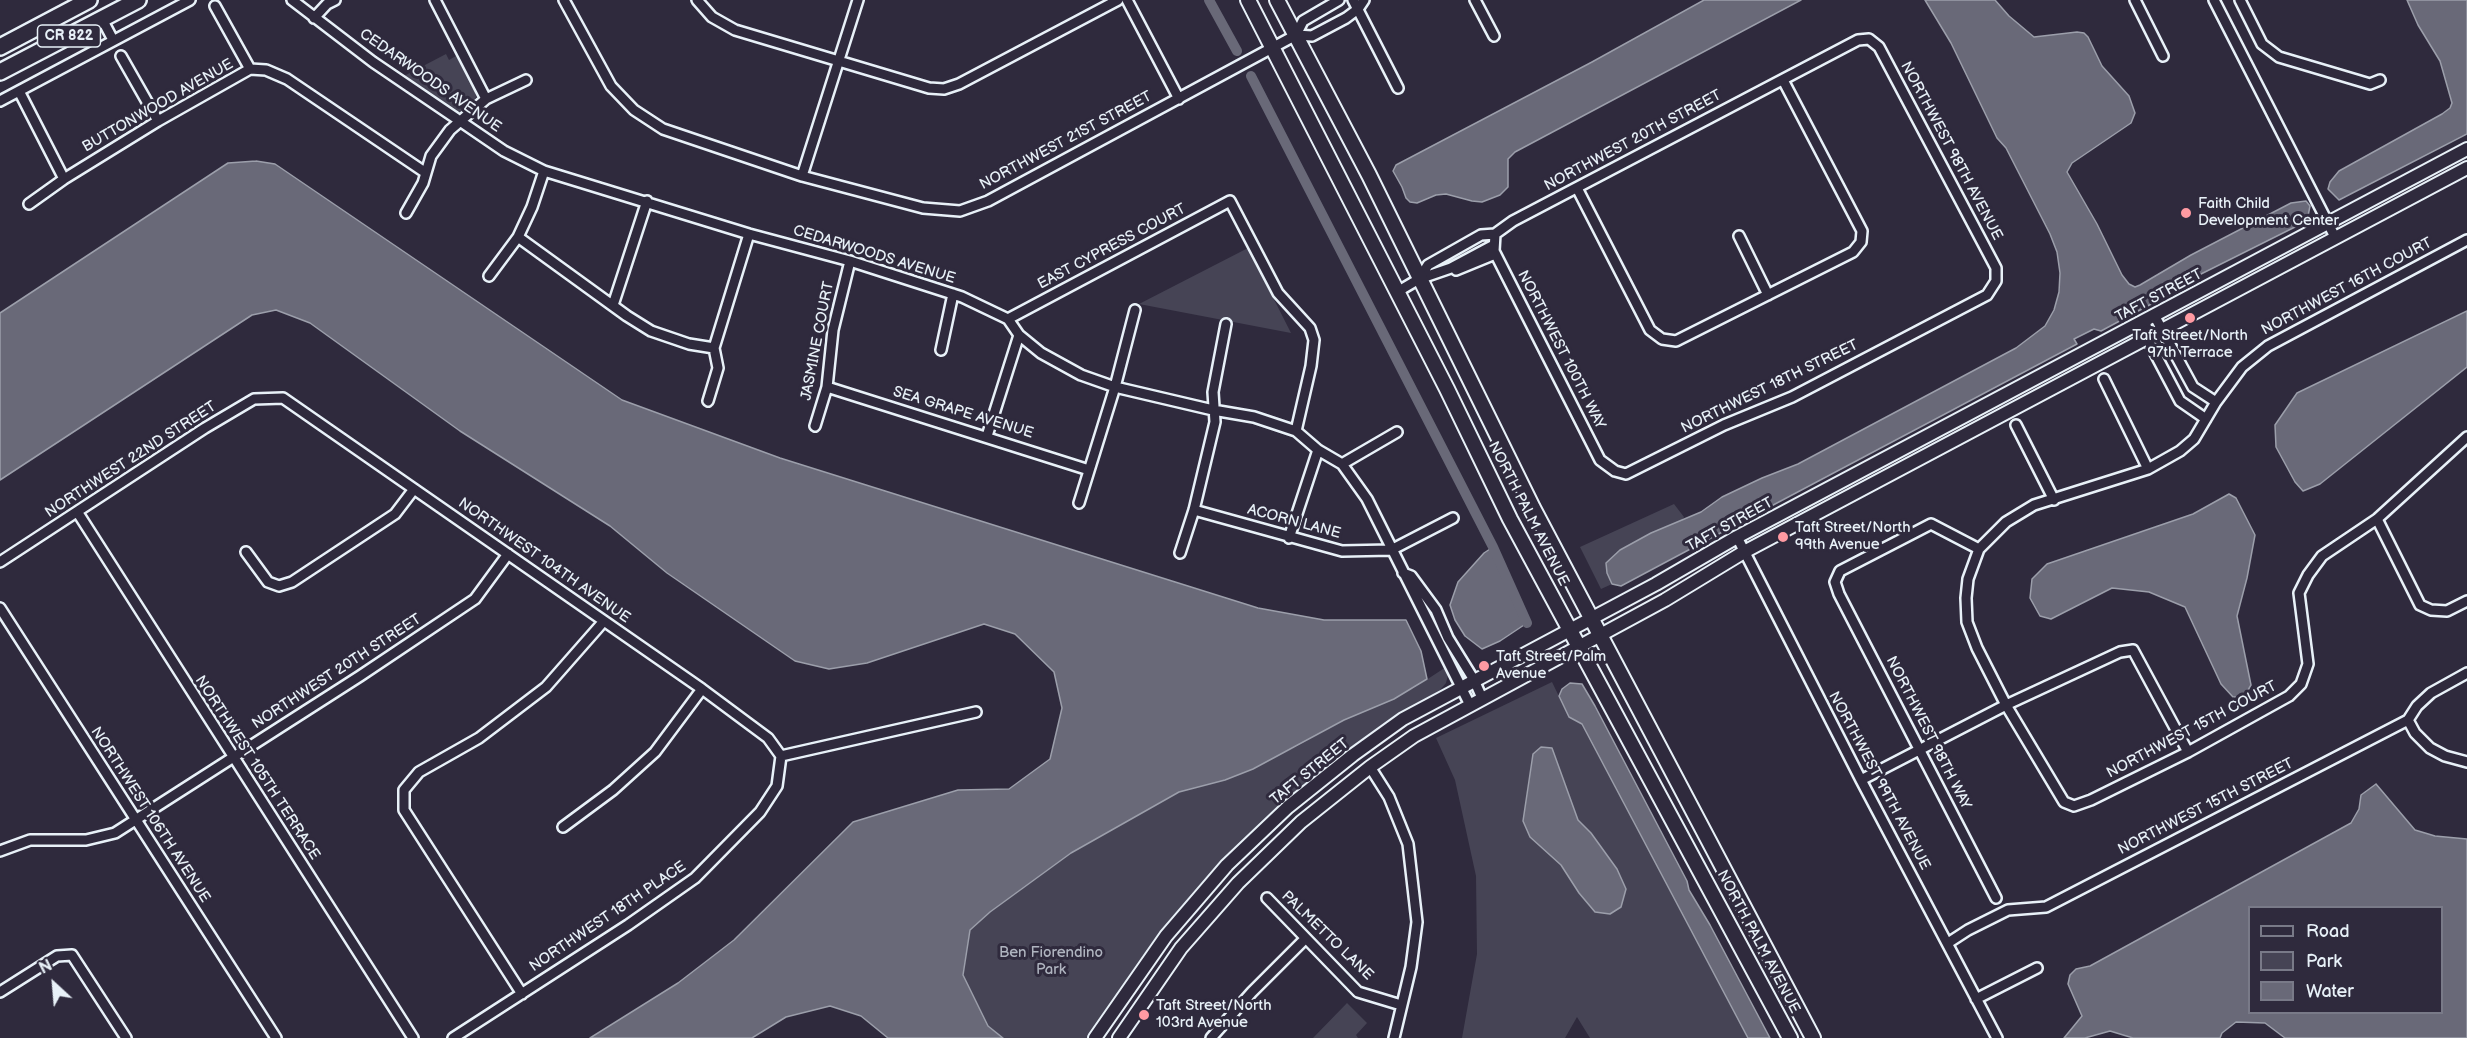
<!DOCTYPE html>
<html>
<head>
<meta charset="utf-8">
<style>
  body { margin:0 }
  #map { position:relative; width:2467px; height:1038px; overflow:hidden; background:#2f2a3d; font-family:"Balsamiq Sans",sans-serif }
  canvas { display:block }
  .legend { position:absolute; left:2248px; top:906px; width:195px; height:108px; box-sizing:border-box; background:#2f2a3d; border:2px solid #797a88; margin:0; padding:8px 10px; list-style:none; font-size:18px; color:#e8f1f8 }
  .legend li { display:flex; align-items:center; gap:12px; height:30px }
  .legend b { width:30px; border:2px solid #797a88 }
  .north { position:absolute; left:24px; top:954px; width:60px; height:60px; -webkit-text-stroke:4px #2f2a3d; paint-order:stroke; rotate:334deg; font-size:16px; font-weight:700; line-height:24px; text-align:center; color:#e8f1f8 }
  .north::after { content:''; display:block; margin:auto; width:21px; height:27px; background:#e8f1f8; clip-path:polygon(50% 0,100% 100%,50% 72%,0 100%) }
</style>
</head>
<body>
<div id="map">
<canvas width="2467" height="1038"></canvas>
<ul class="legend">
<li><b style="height:8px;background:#2f2a3d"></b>Road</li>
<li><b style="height:16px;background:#464455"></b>Park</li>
<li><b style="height:16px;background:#696978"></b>Water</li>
</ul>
<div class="north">N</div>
</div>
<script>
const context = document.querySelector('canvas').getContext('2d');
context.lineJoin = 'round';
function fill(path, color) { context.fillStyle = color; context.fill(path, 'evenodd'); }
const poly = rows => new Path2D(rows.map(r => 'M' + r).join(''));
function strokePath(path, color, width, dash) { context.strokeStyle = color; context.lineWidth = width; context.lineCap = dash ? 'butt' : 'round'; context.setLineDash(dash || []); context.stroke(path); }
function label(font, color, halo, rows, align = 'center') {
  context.font = font + ' "Balsamiq Sans",sans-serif'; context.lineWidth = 6; context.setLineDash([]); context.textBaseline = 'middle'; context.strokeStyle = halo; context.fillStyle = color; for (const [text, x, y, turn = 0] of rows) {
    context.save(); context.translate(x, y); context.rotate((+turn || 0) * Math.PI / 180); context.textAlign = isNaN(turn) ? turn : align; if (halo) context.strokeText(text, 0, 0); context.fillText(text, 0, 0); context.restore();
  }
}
const green = poly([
  [446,54,449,60,456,56,475,91,476,97,473,103,461,112,455,111,404,76],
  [1248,248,1291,333,1139,304],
  [1674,504,1684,517,1682,520,1620,550,1606,563,1607,573,1612,584,1601,589,1580,547],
  [1446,667,1448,675,1446,683,1440,690,1348,749,1292,794,1231,854,1091,1038,1003,1038,988,1026,963,975,970,930,990,912,1071,853,1179,792,1225,780,1298,746,1344,720,1414,688],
  [1552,682,1569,717,1582,724,1748,1038,1590,1038,1577,1017,1565,1038,1462,1038,1477,954,1476,876,1455,780,1436,738],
  [1347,1003,1367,1023,1356,1035,1358,1038,1313,1038]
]);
const water = poly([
  [1704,0,1801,0,1515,152,1508,159,1508,187,1500,195,1482,202,1472,201,1446,194,1436,195,1417,203,1410,202,1406,198,1402,187,1393,171,1396,165,1592,62,1704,0],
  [1925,0,1995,0,2009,16,2034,37,2077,32,2084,33,2088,37,2102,66,2129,96,2135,113,2131,123,2072,163,2067,172,2097,224,2122,275,2129,284,2135,287,2140,285,2191,255,2291,203,2306,201,2310,206,2308,216,2299,225,2187,281,2181,288,2101,331,2094,329,2074,339,2077,344,1726,530,1621,586,1612,584,1607,573,1606,563,1620,550,1651,533,1701,512,1722,497,1762,478,1798,464,2016,348,2045,326,2054,310,2059,292,2060,273,2057,252,2050,234,2006,148,1997,138,1951,43,1925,0],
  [2407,0,2467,0,2467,134,2339,200,2328,189,2330,182,2339,171,2442,114,2450,108,2452,103,2440,61,2418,25,2407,0],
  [256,161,275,164,622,400,780,458,1258,608,1324,620,1406,620,1421,651,1427,679,1394,699,1344,720,1253,769,1225,780,1179,792,1071,853,990,912,970,930,963,975,988,1026,1003,1038,888,1038,861,1016,830,1006,786,1017,752,1038,590,1038,678,983,734,940,853,822,958,790,1009,789,1050,759,1062,708,1054,672,1015,634,984,624,867,663,829,669,795,661,667,573,610,526,460,431,310,323,276,310,252,315,0,480,0,313,228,163,256,161],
  [2467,311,2467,367,2320,484,2303,491,2295,482,2276,447,2275,425,2297,393,2467,311],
  [2229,494,2236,498,2255,535,2247,578,2237,616,2251,685,2244,697,2233,697,2221,684,2185,607,2149,592,2112,588,2051,619,2040,616,2030,598,2032,579,2047,564,2193,514,2229,494],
  [1493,547,1527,623,1500,641,1482,649,1465,636,1455,620,1450,605,1458,582,1484,553,1493,547],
  [1570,683,1582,684,1595,706,1687,881,1689,890,1710,925,1770,1038,1748,1038,1582,724,1569,717,1559,696,1562,689,1570,683],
  [1541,747,1552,748,1578,820,1591,833,1617,869,1626,889,1621,907,1610,914,1595,912,1579,893,1561,865,1530,837,1523,821,1533,754,1541,747],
  [2376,784,2415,830,2435,836,2467,839,2467,1038,2285,1038,2265,1023,2236,1022,2222,1033,2220,1038,2133,1038,2110,1031,2085,1038,2064,1038,2082,1016,2068,984,2070,975,2076,969,2090,966,2351,823,2359,809,2361,795,2376,784],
  [2250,908,2442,908,2442,1012,2250,1012,2250,908]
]);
const canal = poly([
  [1209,0,1237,51],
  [1251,76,1493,547,1527,623]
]);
const minor = poly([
  [292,0,373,62,460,121,504,151,544,171,749,234,850,261,962,297,1008,319,1019,335,1041,353,1081,375,1115,387,1213,410,1254,417,1296,431,1318,450,1342,464,1367,499,1470,705],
  [435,0,486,99],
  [564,0,611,86,634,110,663,129,802,176,923,208,960,211,988,201,1296,35,1303,21,1339,0],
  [697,0,712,17,735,30,929,88,944,89,959,84,1118,0],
  [1127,0,1179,99],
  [1353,0,1398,88],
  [1475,0,1494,36],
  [2135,0,2163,56],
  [2214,0,2335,237],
  [2240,0,2262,44,2279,57,2370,84,2380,80],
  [215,6,250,69],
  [314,18,327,4,335,0],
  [102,19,113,40],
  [1296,35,1312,36,1346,18,1358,9,1364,0],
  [121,56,158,121],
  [19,91,64,179],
  [0,101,190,0],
  [802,176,858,0],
  [1577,188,1650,330,1662,339,1676,341,1853,252,1861,242,1862,231,1783,80],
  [29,204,64,179,158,121,250,69,266,70,287,79,426,173],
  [406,213,423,183,431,156,450,130,486,99,526,80],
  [1739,236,1768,295],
  [518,237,627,316,651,331,689,344,714,348],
  [1456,270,1495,254],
  [489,276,518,237,532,207,544,171],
  [1419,279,1428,265,1481,235,1495,234,1513,221,1858,40,1869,39,1879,47,1996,268,1996,281,1987,295,1792,397,1724,425,1626,474,1615,471,1600,460,1494,251,1495,234],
  [1397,292,1419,279,1451,268,1494,245],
  [613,305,647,201],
  [2154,315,2193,387,2216,402],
  [1008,319,1230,201,1278,293,1310,328,1314,340,1311,366,1296,431],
  [2145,320,2150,344,2180,401,2206,419],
  [941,350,953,294],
  [2104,379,2148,469],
  [827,387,1089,470],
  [708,401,718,368,714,348,749,234],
  [2016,425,2054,500],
  [815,426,827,387,833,330,850,261],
  [987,436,1019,335],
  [1342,464,1397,432],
  [1079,503,1115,387,1135,310],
  [1194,510,1342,551,1391,550,1453,518],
  [78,513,413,1038],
  [2377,519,2420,605,2431,610,2447,611,2467,601],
  [1737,537,1861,780,1997,1038],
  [1289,538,1318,450],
  [1979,549,1968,579,1966,598,1967,622,1977,648,2006,705,2064,802,2074,806,2091,800,2188,752,2289,696,2301,684,2308,664,2299,593,2308,575,2322,556,2377,519,2467,437],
  [246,552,268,582,279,586,292,582,395,514,414,489],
  [1180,553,1194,510,1215,422,1213,392,1226,324],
  [0,562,205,428,254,399,283,398,702,689,768,738,781,756],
  [1403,573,1411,576,1436,610,1448,638,1474,680,1482,698],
  [0,608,276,1038],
  [2408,720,2415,733,2430,748,2445,756,2467,762],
  [1370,767,1389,797,1408,844,1417,922,1411,967,1394,1038],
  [1861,780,2006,705,2120,652,2133,650,2188,752],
  [563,827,613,790,655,752,702,689],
  [0,851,30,840,86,840,115,833,360,676,475,599,508,554],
  [1267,898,1358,992,1401,1005],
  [1996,898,1839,594,1835,582,1840,571,1931,524,1979,549,2006,522,2034,505,2148,469,2180,451,2194,439,2216,402,2242,367,2268,346,2467,240],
  [1948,943,1968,930,2008,910,2046,907,2408,720,2417,706,2431,693,2467,673],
  [0,992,57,956,72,955,126,1038],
  [522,994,404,810,404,790,419,772,479,738,546,687,604,621],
  [1976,999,2037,968],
  [453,1038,628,925,695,878,760,812,777,786,781,756,976,712],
  [1211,1038,1252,992,1305,939]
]);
const tertiary = poly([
  [1095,1038,1166,936,1227,865,1288,807,1353,755,1403,719,1656,584,1737,537,2467,149],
  [1119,1038,1181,948,1238,883,1301,822,1370,767,1414,736,1665,600,1744,552,2467,168]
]);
const secondary = poly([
  [1248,0,1447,389,1510,519,1790,1038],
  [1277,0,1369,175,1533,508,1813,1038]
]);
const primary = poly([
  [0,47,89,0],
  [0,72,138,0]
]);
const markers = [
  [2186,213,6,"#ff9aa2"],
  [2190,318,6,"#ff9aa2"],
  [1783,537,6,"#ff9aa2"],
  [1484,666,6,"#ff9aa2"],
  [1144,1015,6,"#ff9aa2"]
];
const shields = [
  [69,36,63]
];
const shieldNames = [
  ["CR 822",69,36]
];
const streetNames = [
  ["CEDARWOODS AVENUE",430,81,35],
  ["BUTTONWOOD AVENUE",158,106,-30],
  ["NORTHWEST 21ST STREET",1066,141,-28],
  ["NORTHWEST 20TH STREET",1633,141,-28],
  ["NORTHWEST 98TH AVENUE",1951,151,62],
  ["EAST CYPRESS COURT",1112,247,-28],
  ["CEDARWOODS AVENUE",874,255,17],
  ["NORTHWEST 16TH COURT",2347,287,-28],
  ["TAFT STREET",2159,296,-28],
  ["JASMINE COURT",818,341,-79],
  ["NORTHWEST 100TH WAY",1561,350,63],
  ["NORTHWEST 18TH STREET",1770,387,-26],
  ["SEA GRAPE AVENUE",963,413,17],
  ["NORTHWEST 22ND STREET",131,460,-33],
  ["NORTH PALM AVENUE",1528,514,63],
  ["ACORN LANE",1294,522,15],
  ["TAFT STREET",1730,525,-29],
  ["NORTHWEST 104TH AVENUE",544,561,35],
  ["NORTHWEST 20TH STREET",337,672,-33],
  ["NORTHWEST 15TH COURT",2192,730,-28],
  ["NORTHWEST 98TH WAY",1928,733,63],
  ["NORTHWEST 105TH TERRACE",257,768,57],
  ["TAFT STREET",1310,772,-39],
  ["NORTHWEST 99TH AVENUE",1879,781,62],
  ["NORTHWEST 15TH STREET",2206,807,-27],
  ["NORTHWEST 106TH AVENUE",150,815,57],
  ["NORTHWEST 18TH PLACE",608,917,-34],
  ["PALMETTO LANE",1327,936,44],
  ["NORTH PALM AVENUE",1758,942,62]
];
const poiNames = [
  ["Faith Child",2198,204],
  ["Development Center",2198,221],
  ["Taft Street/North",2190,336,"center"],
  ["97th Terrace",2190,353,"center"],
  ["Taft Street/North",1795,528],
  ["99th Avenue",1795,545],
  ["Taft Street/Palm",1496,657],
  ["Avenue",1496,674],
  ["Taft Street/North",1156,1006],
  ["103rd Avenue",1156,1023]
];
const parkNames = [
  ["Ben Fiorendino",1051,953],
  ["Park",1051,970]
];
fill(green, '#464455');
fill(water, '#696978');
strokePath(water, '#9c9fab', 1.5);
strokePath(canal, '#696978', 10);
strokePath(minor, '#e8f1f8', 14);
strokePath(tertiary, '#e8f1f8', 16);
strokePath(secondary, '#e8f1f8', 18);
strokePath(primary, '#e8f1f8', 20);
strokePath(minor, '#2f2a3d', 9);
strokePath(tertiary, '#2f2a3d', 12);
strokePath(secondary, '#2f2a3d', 14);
strokePath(primary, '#2f2a3d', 15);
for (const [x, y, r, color] of markers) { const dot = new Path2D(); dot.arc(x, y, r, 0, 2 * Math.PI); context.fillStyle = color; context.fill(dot); strokePath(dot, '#2f2a3d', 2); }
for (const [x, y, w] of shields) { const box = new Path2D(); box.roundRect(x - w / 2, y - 11, w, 22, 4.5); context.fillStyle = '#2f2a3d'; context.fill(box); strokePath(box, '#e8f1f8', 1.5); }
label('bold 14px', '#e8f1f8', null, shieldNames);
label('15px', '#e8f1f8', '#2f2a3d', streetNames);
label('15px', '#e8f1f8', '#2f2a3d', poiNames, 'left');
label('15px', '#afb4bf', '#2f2a3d', parkNames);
</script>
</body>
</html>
